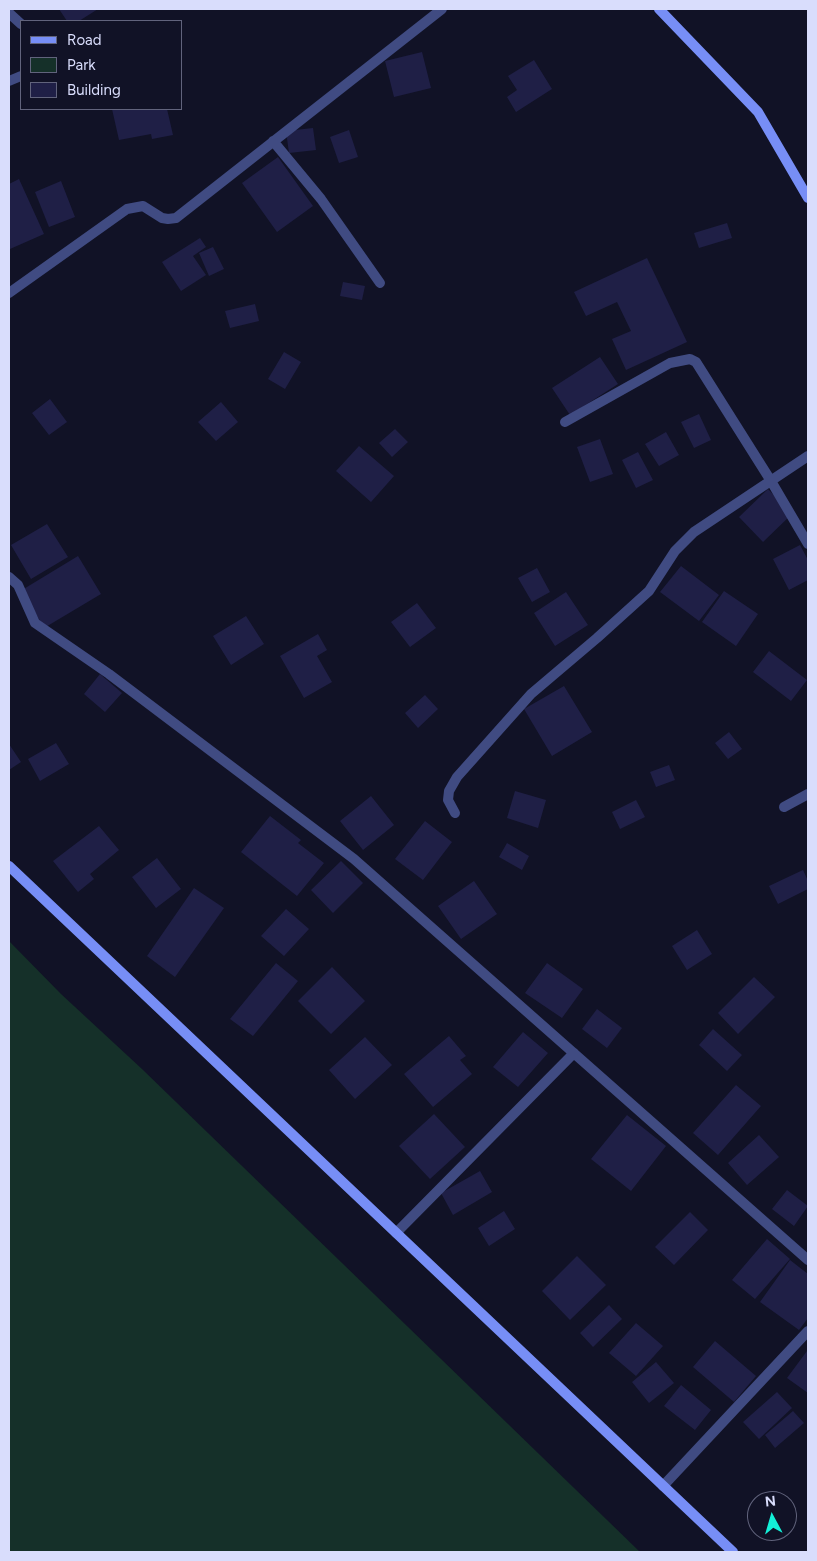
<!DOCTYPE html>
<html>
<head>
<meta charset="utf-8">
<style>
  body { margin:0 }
  #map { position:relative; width:817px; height:1561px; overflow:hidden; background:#111226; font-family:Figtree,sans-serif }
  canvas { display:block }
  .frame { position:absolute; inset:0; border:10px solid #d9ddfc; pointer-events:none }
  .legend { position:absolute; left:20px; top:20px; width:162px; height:90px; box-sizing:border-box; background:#111226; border:1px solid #61637c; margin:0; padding:6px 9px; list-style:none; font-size:15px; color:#d9ddfc }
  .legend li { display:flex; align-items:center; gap:10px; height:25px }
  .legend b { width:25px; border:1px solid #61637c }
  .north { position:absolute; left:747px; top:1491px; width:50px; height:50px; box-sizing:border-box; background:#111226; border:1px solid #61637c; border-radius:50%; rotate:354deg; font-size:14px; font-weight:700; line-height:20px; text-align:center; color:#d9ddfc }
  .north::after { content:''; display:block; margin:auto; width:18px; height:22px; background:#13efd7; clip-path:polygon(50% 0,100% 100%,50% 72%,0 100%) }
</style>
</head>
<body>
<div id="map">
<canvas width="817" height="1561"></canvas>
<div class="frame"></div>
<ul class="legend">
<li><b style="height:6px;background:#778ef6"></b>Road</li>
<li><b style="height:14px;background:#153029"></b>Park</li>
<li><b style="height:14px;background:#1f1f46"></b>Building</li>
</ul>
<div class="north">N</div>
</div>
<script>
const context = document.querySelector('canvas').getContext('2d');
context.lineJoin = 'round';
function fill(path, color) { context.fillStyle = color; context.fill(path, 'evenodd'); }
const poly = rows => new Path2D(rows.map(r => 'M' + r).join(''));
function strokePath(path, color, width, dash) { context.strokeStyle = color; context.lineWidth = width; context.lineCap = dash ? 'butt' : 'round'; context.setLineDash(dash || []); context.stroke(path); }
const green = poly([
  [9,941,61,994,142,1069,640,1552,9,1552]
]);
const building = poly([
  [59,9,98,9,79,21,67,21],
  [422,52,431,88,394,97,385,61],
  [534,60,552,89,516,112,507,97,517,90,508,76],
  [112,109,167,109,173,135,152,139,151,134,119,140],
  [313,128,316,150,289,153,286,131],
  [349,130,358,157,339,163,330,137],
  [278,157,313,206,277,232,242,183],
  [19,179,44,234,10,249,9,246,9,184],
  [61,181,75,217,49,227,35,192],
  [727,223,732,238,699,248,694,233],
  [200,238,206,247,193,256,206,275,181,291,162,262],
  [213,247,224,269,209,276,199,253],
  [647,258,687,342,626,370,612,339,631,331,617,302,586,316,574,292],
  [343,282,365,286,362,300,340,296],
  [255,304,259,321,230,328,225,311],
  [284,352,301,362,285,389,268,379],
  [600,357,618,384,570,415,552,388],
  [50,399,67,422,49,435,32,413],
  [221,402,238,422,216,441,198,422],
  [699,414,711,440,694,448,681,422],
  [395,429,408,442,392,457,379,443],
  [666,432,679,455,659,466,645,444],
  [600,439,613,474,590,482,577,447],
  [359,446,394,476,371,502,336,471],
  [638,452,653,480,636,488,622,460],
  [768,489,792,514,763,542,739,517],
  [47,524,68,557,31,579,11,545],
  [800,545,808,560,808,580,789,590,773,559],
  [78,556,101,594,44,628,22,590],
  [681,566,719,595,699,621,660,592],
  [537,568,550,592,532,602,518,578],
  [724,591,758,614,736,646,702,622],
  [566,592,588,625,555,646,534,613],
  [417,603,436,628,410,647,391,622],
  [246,616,264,644,231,665,213,636],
  [318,634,327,650,317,656,332,682,304,698,280,656],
  [769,651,807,680,791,701,753,672],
  [100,674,122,693,105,712,84,694],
  [564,686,592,732,552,756,524,709],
  [425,695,438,709,418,728,405,713],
  [729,732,742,749,728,759,715,743],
  [56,743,69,764,40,781,28,759],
  [9,744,21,762,9,770],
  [669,765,675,780,656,787,650,772],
  [515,791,546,800,538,828,507,818],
  [371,796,394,825,363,850,340,821],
  [636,800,645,817,620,829,612,812],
  [270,816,301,840,298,843,324,863,297,896,241,852],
  [425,821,452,842,423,880,395,859],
  [99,826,119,850,90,874,94,879,78,892,53,861],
  [507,843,529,856,522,870,499,857],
  [157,858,181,889,156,908,132,877],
  [341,861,363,883,333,913,311,890],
  [803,870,808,881,808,889,778,904,769,886],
  [474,881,497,914,461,939,438,906],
  [194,888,224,908,175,977,147,956],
  [286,909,309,929,284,956,261,936],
  [697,930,712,954,687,970,672,946],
  [276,963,298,981,253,1036,230,1019],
  [547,963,583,989,562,1018,525,993],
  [332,967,365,1001,331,1034,298,1001],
  [754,977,775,997,738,1034,718,1013],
  [597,1009,622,1028,607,1048,582,1029],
  [713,1029,742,1055,727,1071,699,1045],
  [523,1032,548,1053,518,1087,493,1067],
  [449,1036,466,1056,460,1060,472,1074,433,1107,404,1074],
  [365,1037,392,1065,355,1099,329,1070],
  [736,1085,761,1106,718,1155,693,1133],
  [434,1114,465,1147,430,1179,399,1146],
  [627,1115,666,1146,631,1191,591,1159],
  [759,1135,779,1157,747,1185,728,1163],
  [480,1171,492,1192,453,1215,441,1193],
  [787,1190,808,1206,794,1226,772,1209],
  [504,1211,515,1229,489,1246,478,1228],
  [690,1212,708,1230,674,1265,655,1247],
  [767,1239,790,1259,755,1299,732,1280],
  [577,1256,606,1285,570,1320,542,1291],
  [790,1260,808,1274,808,1318,799,1330,760,1302],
  [609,1305,622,1319,593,1347,580,1333],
  [636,1323,663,1346,636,1376,609,1353],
  [715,1341,756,1376,734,1402,693,1367],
  [807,1351,808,1352,808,1393,787,1378],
  [656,1362,674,1383,649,1403,632,1382],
  [681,1385,711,1410,695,1430,664,1406],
  [777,1392,792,1408,759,1439,743,1422],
  [793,1411,804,1423,775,1448,765,1435]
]);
const street = poly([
  [9,13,21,24],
  [9,81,21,76],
  [273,141,321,199,380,283],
  [9,293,127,209,143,206,162,218,168,219,176,218,442,9],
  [565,422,670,363,690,359,696,362,771,481,808,544],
  [9,577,18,585,35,623,109,674,354,859,808,1260],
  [784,807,808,794],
  [455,813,448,800,449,791,457,777,531,694,597,638,649,591,675,551,694,532,808,456],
  [396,1233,574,1053],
  [663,1486,808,1331]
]);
const secondary = poly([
  [659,9,758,112,808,198],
  [9,866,733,1552]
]);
fill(green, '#153029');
fill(building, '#1f1f46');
strokePath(street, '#404b82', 10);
strokePath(secondary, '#778ef6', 10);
</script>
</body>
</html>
